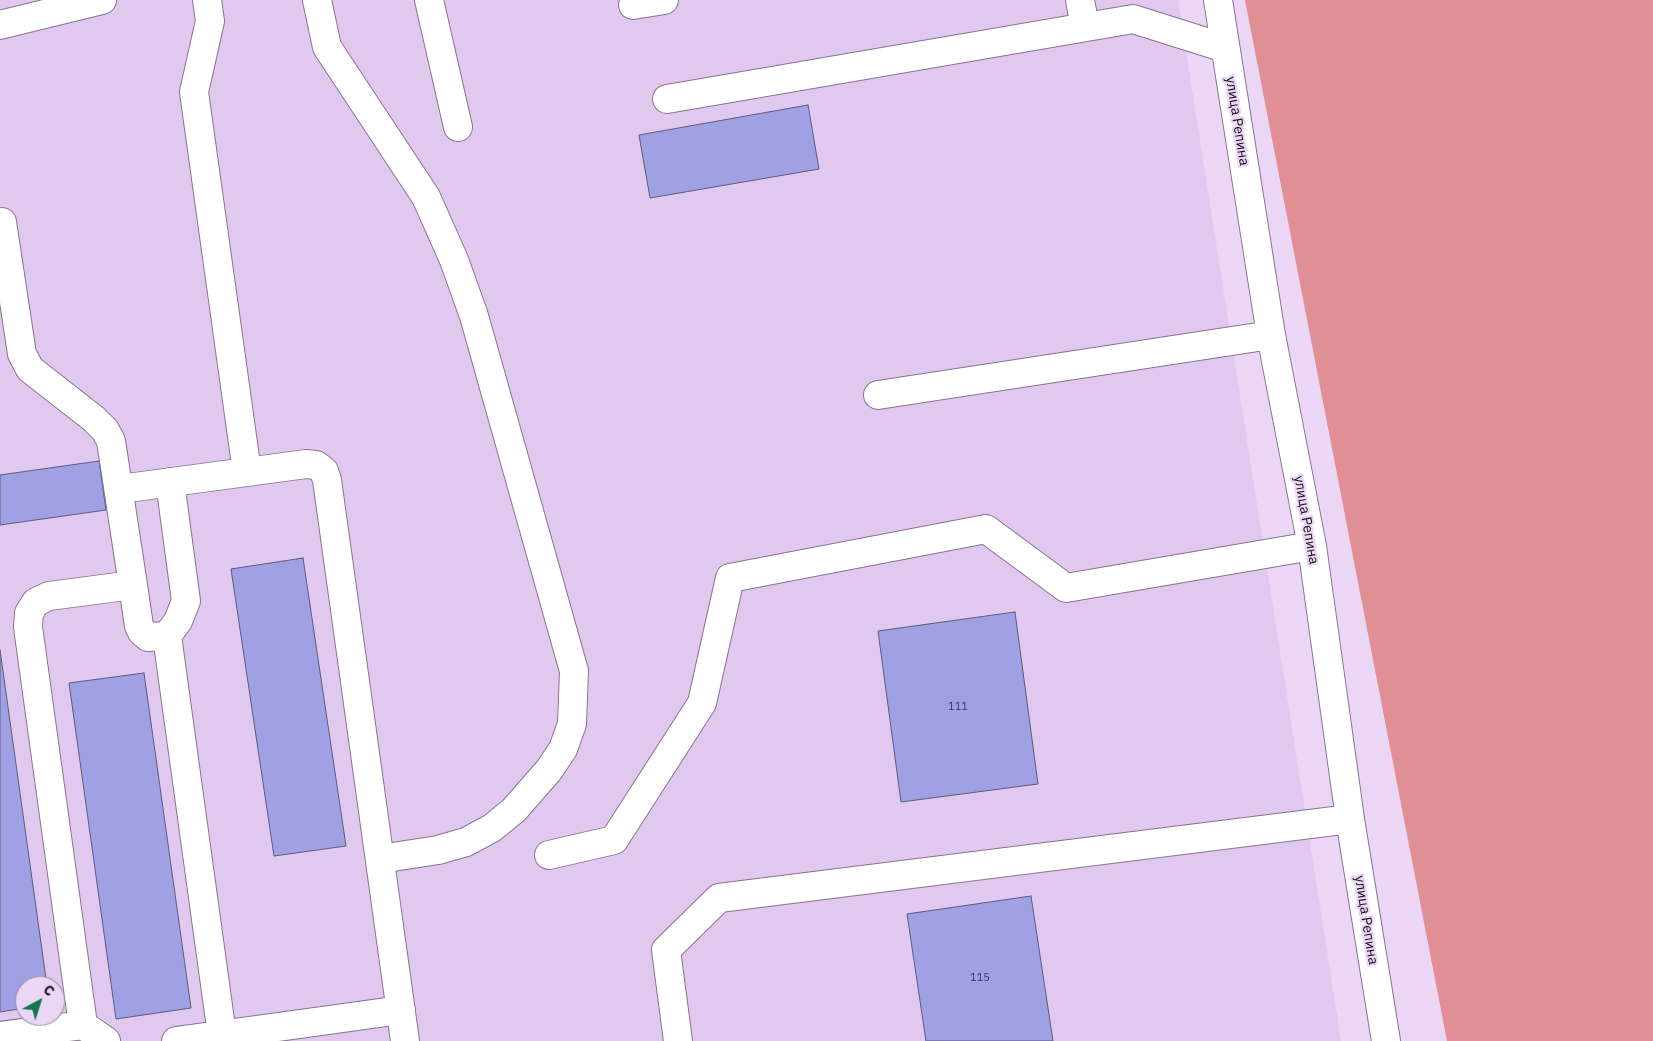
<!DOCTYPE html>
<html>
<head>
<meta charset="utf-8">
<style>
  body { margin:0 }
  #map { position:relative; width:1653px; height:1041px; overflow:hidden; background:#ebd6f6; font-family:"IBM Plex Sans",sans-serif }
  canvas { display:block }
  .north { position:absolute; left:15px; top:976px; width:50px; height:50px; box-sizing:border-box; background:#ebd6f6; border:1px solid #9888a0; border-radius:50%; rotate:40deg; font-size:14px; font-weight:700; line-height:20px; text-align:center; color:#1b131e }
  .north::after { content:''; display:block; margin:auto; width:18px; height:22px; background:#15754c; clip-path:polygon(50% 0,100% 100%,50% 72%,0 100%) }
</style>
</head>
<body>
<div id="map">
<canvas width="1653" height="1041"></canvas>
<div class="north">С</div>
</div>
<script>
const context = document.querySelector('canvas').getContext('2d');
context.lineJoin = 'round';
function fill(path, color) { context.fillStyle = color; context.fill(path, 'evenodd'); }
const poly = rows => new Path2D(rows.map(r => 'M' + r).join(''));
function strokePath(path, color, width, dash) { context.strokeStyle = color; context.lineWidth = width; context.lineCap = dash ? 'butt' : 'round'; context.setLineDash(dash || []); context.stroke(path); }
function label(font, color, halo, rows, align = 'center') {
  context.font = font + ' "IBM Plex Sans",sans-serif'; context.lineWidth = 4.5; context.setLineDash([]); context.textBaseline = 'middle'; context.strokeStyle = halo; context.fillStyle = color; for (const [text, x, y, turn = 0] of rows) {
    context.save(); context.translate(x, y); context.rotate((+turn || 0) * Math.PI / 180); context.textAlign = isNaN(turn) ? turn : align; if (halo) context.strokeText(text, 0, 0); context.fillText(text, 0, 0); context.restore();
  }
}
const built = poly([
  [0,0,1178,0,1341,1041,0,1041],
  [25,986,55,986,55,1016,25,1016]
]);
const forest = poly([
  [1245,0,1653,0,1653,1041,1447,1041]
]);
const building = poly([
  [808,105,819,169,650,198,639,135,808,105],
  [99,461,106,510,0,525,0,475,99,461],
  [303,558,346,846,274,856,231,569,303,558],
  [1015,612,1038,784,901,802,878,631,1015,612],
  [0,650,47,986,25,986,25,1008,0,1012,0,650],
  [144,673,191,1008,116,1019,69,683,144,673],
  [1031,896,1053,1041,926,1041,907,914,1031,896]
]);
const minor = poly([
  [207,0,210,21,194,92,247,472],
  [317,0,327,47,426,197,454,260,474,316,574,671,572,724,563,749,549,770,514,810,492,828,466,842,438,850,380,859],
  [429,0,458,127],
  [1080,0,1085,27],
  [1218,0,1271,335,1312,546,1350,819,1386,1041],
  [633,5,664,0],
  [0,25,102,0],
  [667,99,1133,19,1225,48],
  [878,395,1271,335],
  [170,482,186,601,178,621,167,636,222,1035],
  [120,489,306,464,316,465,324,471,327,480,405,1041],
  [133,585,139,626,142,632,148,637,167,636],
  [549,855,614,840,702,703,730,578,986,529,1066,588,1312,546],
  [83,1025,106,1041],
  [0,1036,83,1025,28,627,29,613,36,602,49,596,133,585,111,441,105,430,94,419,30,369,22,354,2,222],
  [176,1041,401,1010],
  [678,1041,666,950,719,898,1350,819]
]);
const numberNames = [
  ["111",958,707],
  ["115",980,978]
];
const streetNames = [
  ["улица Репина",1237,121,81],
  ["улица Репина",1306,520,80],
  ["улица Репина",1366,920,81]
];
fill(built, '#e1c8ee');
fill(forest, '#e09094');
fill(building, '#a0a1e5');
strokePath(building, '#5c5c7b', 1);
strokePath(minor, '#877490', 30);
strokePath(minor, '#fff', 28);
label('11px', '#3c3650', null, numberNames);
label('14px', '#1b131e', '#ebd6f6', streetNames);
</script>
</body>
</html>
